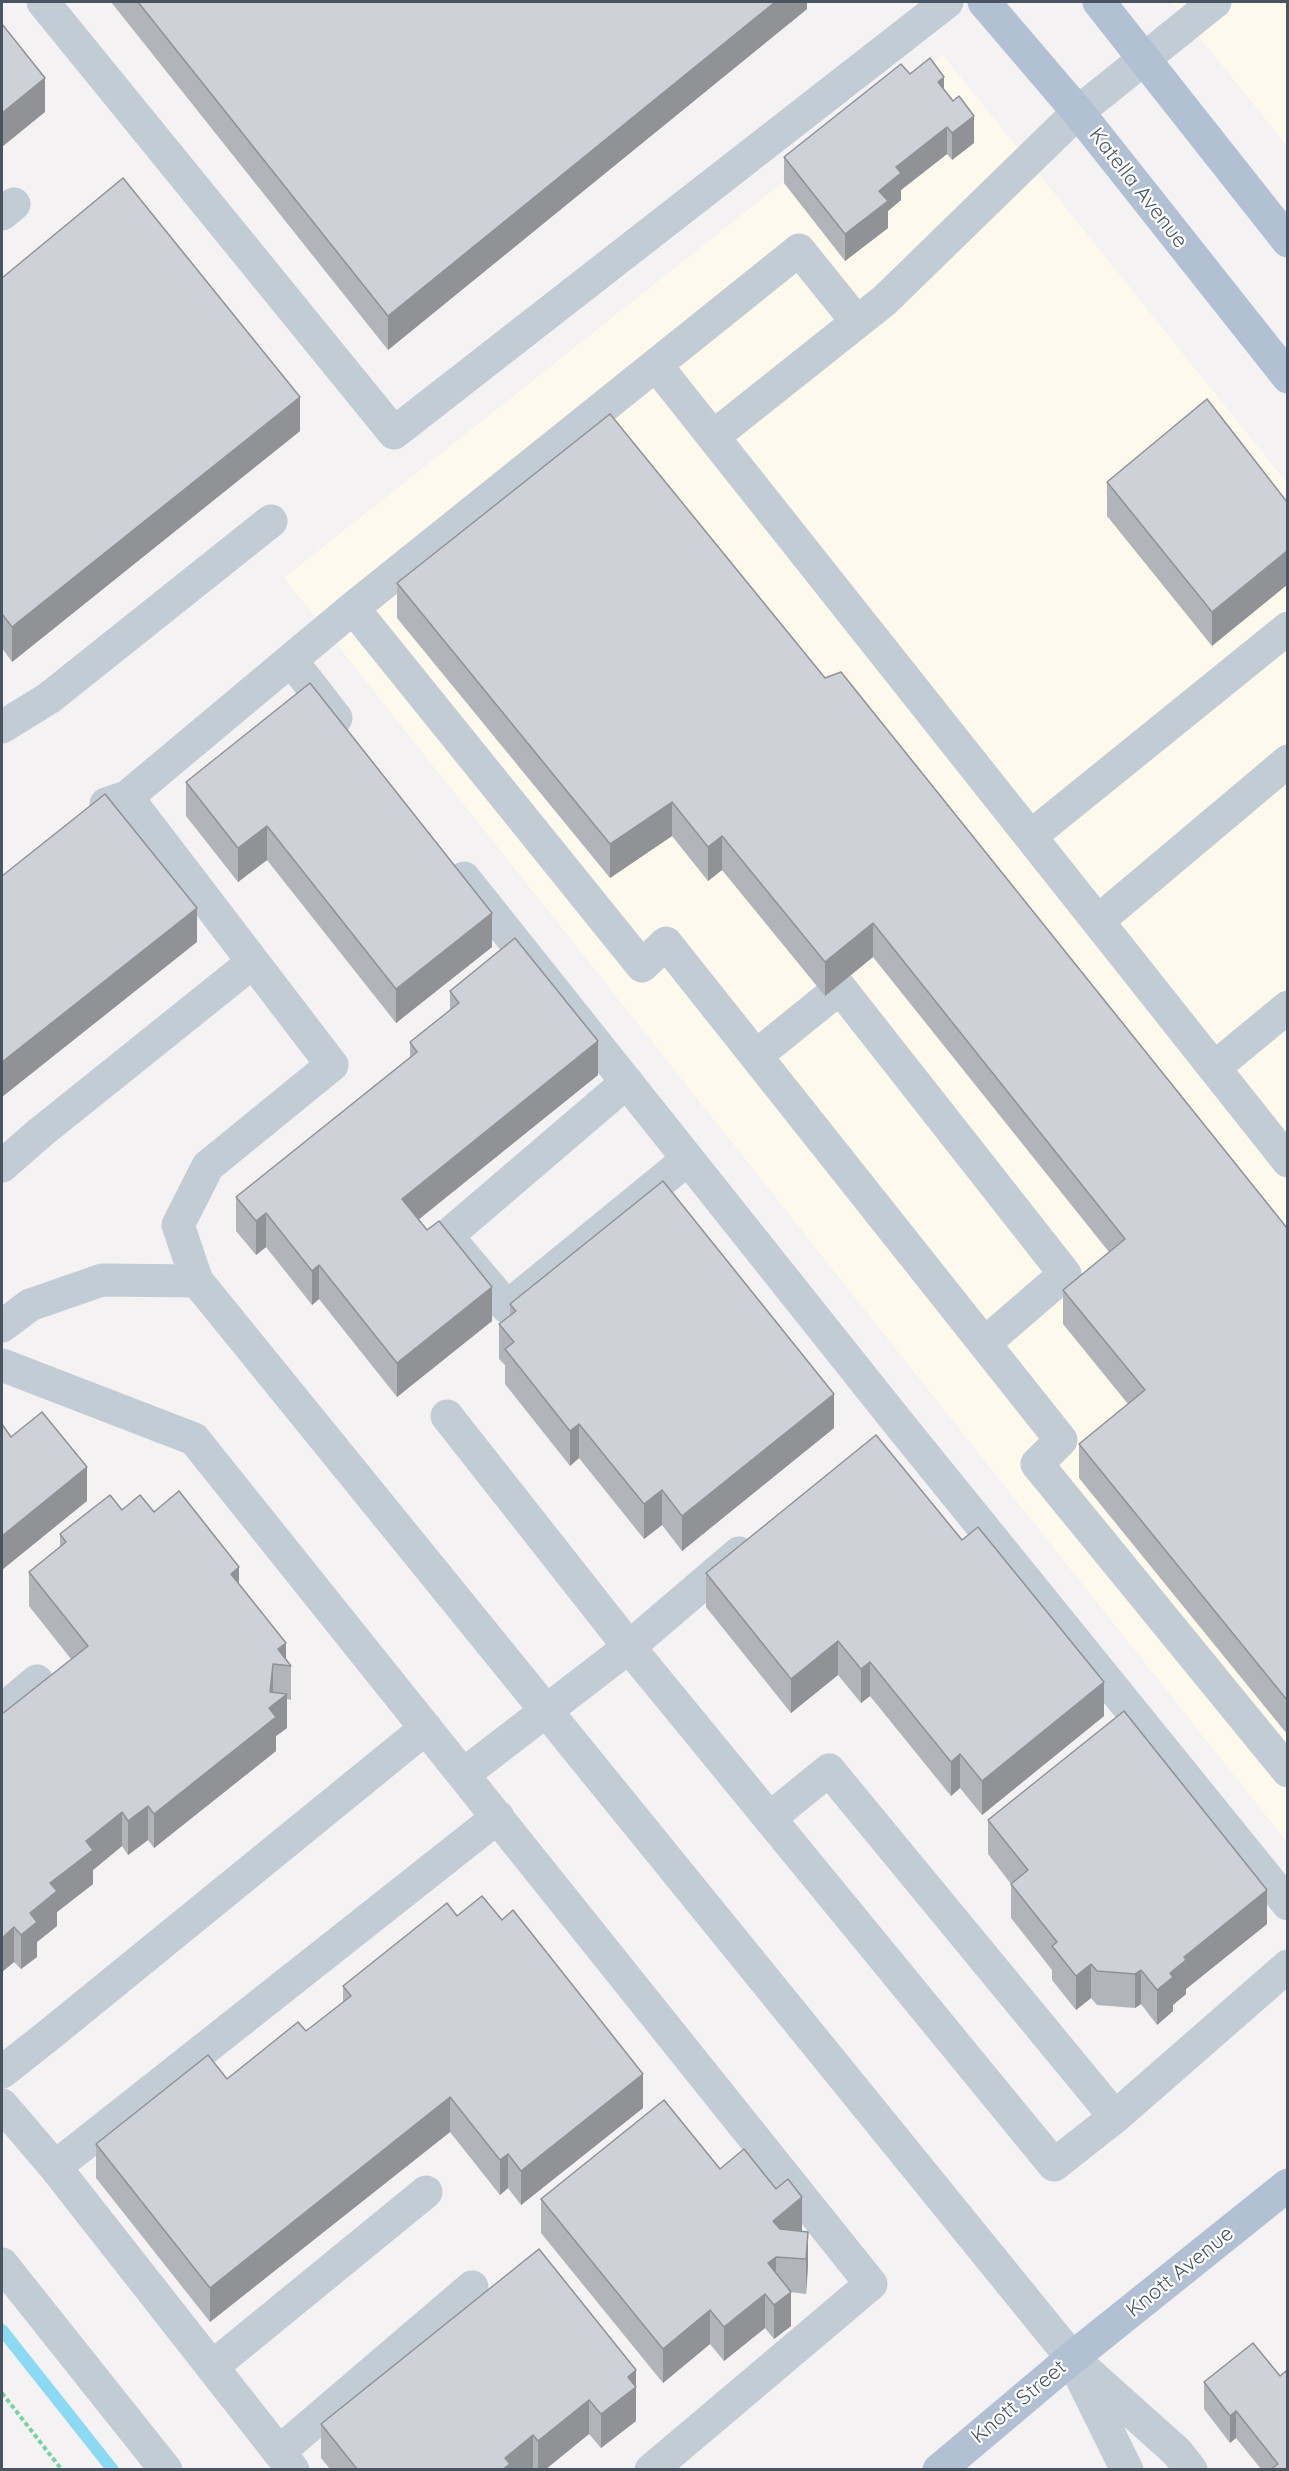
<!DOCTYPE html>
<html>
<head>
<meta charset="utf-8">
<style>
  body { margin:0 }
  #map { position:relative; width:1289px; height:2471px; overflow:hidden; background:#f4f2f2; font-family:Quicksand,sans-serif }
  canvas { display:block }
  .frame { position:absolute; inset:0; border:3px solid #485561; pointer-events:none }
</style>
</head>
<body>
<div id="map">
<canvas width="1289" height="2471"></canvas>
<div class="frame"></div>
</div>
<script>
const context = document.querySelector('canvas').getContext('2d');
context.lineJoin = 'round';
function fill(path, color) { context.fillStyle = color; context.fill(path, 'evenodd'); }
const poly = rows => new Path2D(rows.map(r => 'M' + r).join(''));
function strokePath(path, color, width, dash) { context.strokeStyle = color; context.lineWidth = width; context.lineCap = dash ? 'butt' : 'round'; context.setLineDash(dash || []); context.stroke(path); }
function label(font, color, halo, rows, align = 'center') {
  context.font = font + ' Quicksand,sans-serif'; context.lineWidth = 4.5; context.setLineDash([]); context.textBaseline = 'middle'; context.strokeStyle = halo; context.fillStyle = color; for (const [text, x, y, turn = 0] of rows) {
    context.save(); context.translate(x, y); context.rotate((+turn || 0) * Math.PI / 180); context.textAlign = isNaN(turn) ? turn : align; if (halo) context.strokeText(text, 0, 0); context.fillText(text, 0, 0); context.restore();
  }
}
const commercial = poly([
  [1171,2,1287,2,1287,146],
  [943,55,1287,483,1287,1842,284,578]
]);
const stream = poly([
  [2,2330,113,2470]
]);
const path = poly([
  [2,2393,62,2470]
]);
const minor = poly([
  [43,2,394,433,947,2],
  [2,214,14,204],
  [656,365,1288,1161],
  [714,436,885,300,1078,112,1215,2],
  [353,608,642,966,666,943,1061,1440,1037,1464,1288,1771],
  [291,660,336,718],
  [2,727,49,698,271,521],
  [127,797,332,1065,208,1166,178,1225,197,1281,1072,2358,1177,2452,1191,2470],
  [106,804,127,797,353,608,799,250,857,322],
  [1031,836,1288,628],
  [464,878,896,1420,1288,1904],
  [1098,921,1288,761],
  [756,1056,840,988,1065,1274,985,1343],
  [1214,1068,1288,1007],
  [627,1082,447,1236,507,1307,688,1159],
  [2,1166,41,1132,253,962],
  [2,1326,30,1305,102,1280,197,1281],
  [2,1365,194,1439,871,2284,651,2470],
  [447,1416,629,1647,464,1774],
  [739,1553,629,1647,1054,2165,1115,2117,1288,1966],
  [2,1710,37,1681],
  [770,1818,829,1770,1115,2117],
  [2,2072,49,2035,426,1728],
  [2,2105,55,2167,293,2470],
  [55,2167,498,1817],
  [2,2264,166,2470],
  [212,2367,426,2192],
  [1079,2373,1127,2470],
  [279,2452,472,2287]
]);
const major = poly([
  [984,2,1078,112,1288,377],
  [1099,2,1288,241],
  [939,2470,1072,2358,1288,2185]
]);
const wall = poly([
  [111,2,807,2,807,9,388,350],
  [910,74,944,90,974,143,952,160,947,154,901,190,901,200,888,211,888,228,845,261,784,183,784,157],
  [2,278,300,431,12,662,2,648],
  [1107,482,1287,502,1212,646,1107,516],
  [397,583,825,678,1287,1228,1287,1734,1079,1478,1079,1444,1128,1404,1063,1324,1063,1290,1109,1252,873,957,825,996,722,870,708,881,672,836,610,878,397,618],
  [186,782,492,947,396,1023,267,860,238,882,186,816],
  [450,991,598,1075,418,1219,492,1321,397,1397,319,1299,312,1305,266,1247,256,1255,236,1231,236,1197,410,1057,410,1042,450,1010],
  [510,1304,834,1428,682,1551,662,1525,644,1539,579,1458,570,1466,505,1384,505,1365,499,1359,499,1324,510,1316],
  [122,1510,154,1512,239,1584,286,1659,291,1666,291,1700,287,1699,287,1728,276,1736,276,1751,154,1848,148,1840,128,1855,122,1846,93,1870,93,1884,57,1912,57,1926,37,1942,37,1957,21,1969,14,1962,2,1972,71,1659,29,1606,29,1572,60,1547,60,1534],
  [706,1573,1104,1716,982,1815,960,1788,951,1796,870,1696,861,1703,838,1675,791,1713,706,1607],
  [988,1820,1267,1924,1186,1989,1186,1994,1173,2005,1173,2011,1157,2025,1141,2004,1135,2008,1097,2005,1091,1998,1076,2010,1052,1980,1052,1970,1011,1918,1011,1884,988,1854],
  [457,1916,643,2108,521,2205,508,2188,500,2195,450,2132,210,2322,96,2178,96,2144,227,2079,306,2031,343,2002,343,1986],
  [720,2169,802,2232,808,2266,806,2294,791,2292,791,2326,774,2339,765,2328,724,2361,710,2344,663,2383,541,2233,541,2199],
  [1253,2343,1287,2469,1261,2469,1236,2438,1230,2443,1204,2409,1204,2382],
  [636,2370,636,2421,601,2448,589,2434,546,2469,330,2469,321,2458,321,2424]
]);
const shadedWall = poly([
  [775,2,807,2,807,9,388,350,388,316],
  [944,77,944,104,938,82],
  [45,78,45,112,2,147,2,113],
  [974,116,974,143,952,160,952,133],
  [947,127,947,154,901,190,901,200,888,211,888,228,845,261,845,234,896,167],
  [300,397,300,431,12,662,12,627],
  [1287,551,1287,585,1212,646,1212,612],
  [672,802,672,836,610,878,610,844],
  [267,826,267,860,238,882,238,848],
  [722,836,722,870,708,881,708,847],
  [197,908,197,942,2,1097,2,1062],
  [492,913,492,947,396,1023,396,989],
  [873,923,873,957,825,996,825,962],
  [598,1041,598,1075,402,1233,402,1199],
  [266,1213,266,1247,256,1255,256,1221],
  [319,1265,319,1299,312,1305,312,1271],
  [492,1287,492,1321,397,1397,397,1363],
  [834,1394,834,1428,682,1551,682,1516],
  [579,1424,579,1458,570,1466,570,1431],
  [87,1467,87,1501,2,1570,2,1536],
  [662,1490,662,1525,644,1539,644,1504],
  [239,1567,239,1601,231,1574],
  [838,1641,838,1675,791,1713,791,1679],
  [286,1643,286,1665,278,1649],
  [870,1662,870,1696,861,1703,861,1669],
  [273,1664,273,1698,287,1694,287,1728,276,1736,276,1751,154,1848,154,1814,270,1692],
  [1104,1682,1104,1716,982,1815,982,1781],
  [960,1754,960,1788,951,1796,951,1762],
  [148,1806,148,1840,128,1855,128,1821],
  [122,1812,122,1846,93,1870,93,1884,57,1912,57,1926,37,1942,37,1957,21,1969,21,1935,30,1913,50,1883,86,1841],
  [1267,1890,1267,1924,1186,1989,1186,1994,1173,2005,1173,2011,1157,2025,1157,1990,1170,1973,1184,1957],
  [14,1927,14,1962,2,1972,2,1938],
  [1091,1964,1091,1998,1076,2010,1076,1976],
  [1141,1970,1141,2004,1135,2008,1135,1974],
  [643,2074,643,2108,521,2205,521,2171],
  [450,2097,450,2132,210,2322,210,2288],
  [508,2154,508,2188,500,2195,500,2160],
  [802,2197,802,2231,773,2255,773,2221],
  [808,2232,808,2266,806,2294,806,2259],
  [776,2257,776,2291,768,2263],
  [791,2292,791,2326,774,2339,774,2305],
  [765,2294,765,2328,724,2361,724,2327],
  [710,2310,710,2344,663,2383,663,2349],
  [636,2370,636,2421,601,2448,601,2414,628,2377],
  [589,2400,589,2434,546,2469,538,2469,538,2441],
  [1236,2411,1236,2438,1230,2443,1230,2416],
  [533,2435,533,2469,503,2469,505,2458]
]);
const building = poly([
  [138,2,775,2,388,316,138,2],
  [2,24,45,78,2,113,2,24],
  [930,58,944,77,938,82,953,101,959,96,974,116,952,133,947,127,896,167,901,173,879,191,888,201,845,234,784,157,901,64,910,74,930,58],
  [123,178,300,397,12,627,2,614,2,278,123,178],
  [1207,399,1287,502,1287,551,1212,612,1107,482,1207,399],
  [610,414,825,678,841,672,1287,1228,1287,1700,1079,1444,1145,1390,1063,1290,1125,1239,873,923,825,962,722,836,708,847,672,802,610,844,397,583,610,414],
  [310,683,492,913,396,989,267,826,238,848,186,782,310,683],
  [105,794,197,908,2,1062,2,876,105,794],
  [515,938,598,1041,402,1199,427,1230,439,1221,492,1287,397,1363,319,1265,312,1271,266,1213,256,1221,236,1197,417,1052,410,1042,459,1003,450,991,515,938],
  [663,1181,834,1394,682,1516,662,1490,644,1504,579,1424,570,1431,505,1349,514,1342,499,1324,516,1311,510,1304,663,1181],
  [42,1412,87,1467,2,1536,2,1424,11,1437,42,1412],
  [876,1435,962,1540,978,1527,1104,1682,982,1781,960,1754,951,1762,870,1662,861,1669,838,1641,791,1679,706,1573,876,1435],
  [179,1491,239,1567,231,1574,286,1643,278,1649,291,1666,273,1664,270,1692,287,1694,269,1708,276,1717,154,1814,148,1806,128,1821,122,1812,86,1841,93,1850,50,1883,57,1891,30,1913,37,1922,21,1935,14,1927,2,1938,2,1714,88,1646,29,1572,66,1542,60,1534,110,1495,122,1510,140,1495,154,1512,179,1491],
  [1124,1711,1267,1890,1184,1957,1186,1960,1170,1973,1173,1977,1157,1990,1141,1970,1135,1974,1097,1971,1091,1964,1076,1976,1052,1946,1057,1942,1011,1884,1028,1870,988,1820,1124,1711],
  [482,1896,502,1920,513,1910,643,2074,521,2171,508,2154,500,2160,450,2097,210,2288,96,2144,208,2055,227,2079,298,2022,306,2031,351,1996,343,1986,447,1903,457,1916,482,1896],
  [664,2100,720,2169,744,2149,776,2189,788,2179,802,2197,773,2221,780,2229,808,2232,806,2259,776,2257,768,2263,791,2292,774,2305,765,2294,724,2327,710,2310,663,2349,541,2199,664,2100],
  [539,2249,636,2370,628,2377,636,2387,601,2414,589,2400,538,2441,533,2435,505,2458,510,2464,503,2469,357,2469,321,2424,539,2249],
  [1253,2343,1280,2376,1286,2371,1287,2374,1287,2469,1271,2469,1278,2464,1236,2411,1230,2416,1204,2382,1253,2343]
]);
const streetNames = [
  ["Katella Avenue",1138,188,52],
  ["Knott Avenue",1180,2272,-39],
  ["Knott Street",1019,2402,-40]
];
fill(commercial, '#fdf9ed');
strokePath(stream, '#8bd9f2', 12);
strokePath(path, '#75d3a8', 4, [4.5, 3]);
strokePath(minor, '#c2ccd4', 33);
strokePath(major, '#b1c0d2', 33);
fill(wall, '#b1b4b9');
fill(shadedWall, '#909296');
fill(building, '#ced1d7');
strokePath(building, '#909296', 1.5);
label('21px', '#485561', '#fff', streetNames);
</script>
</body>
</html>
